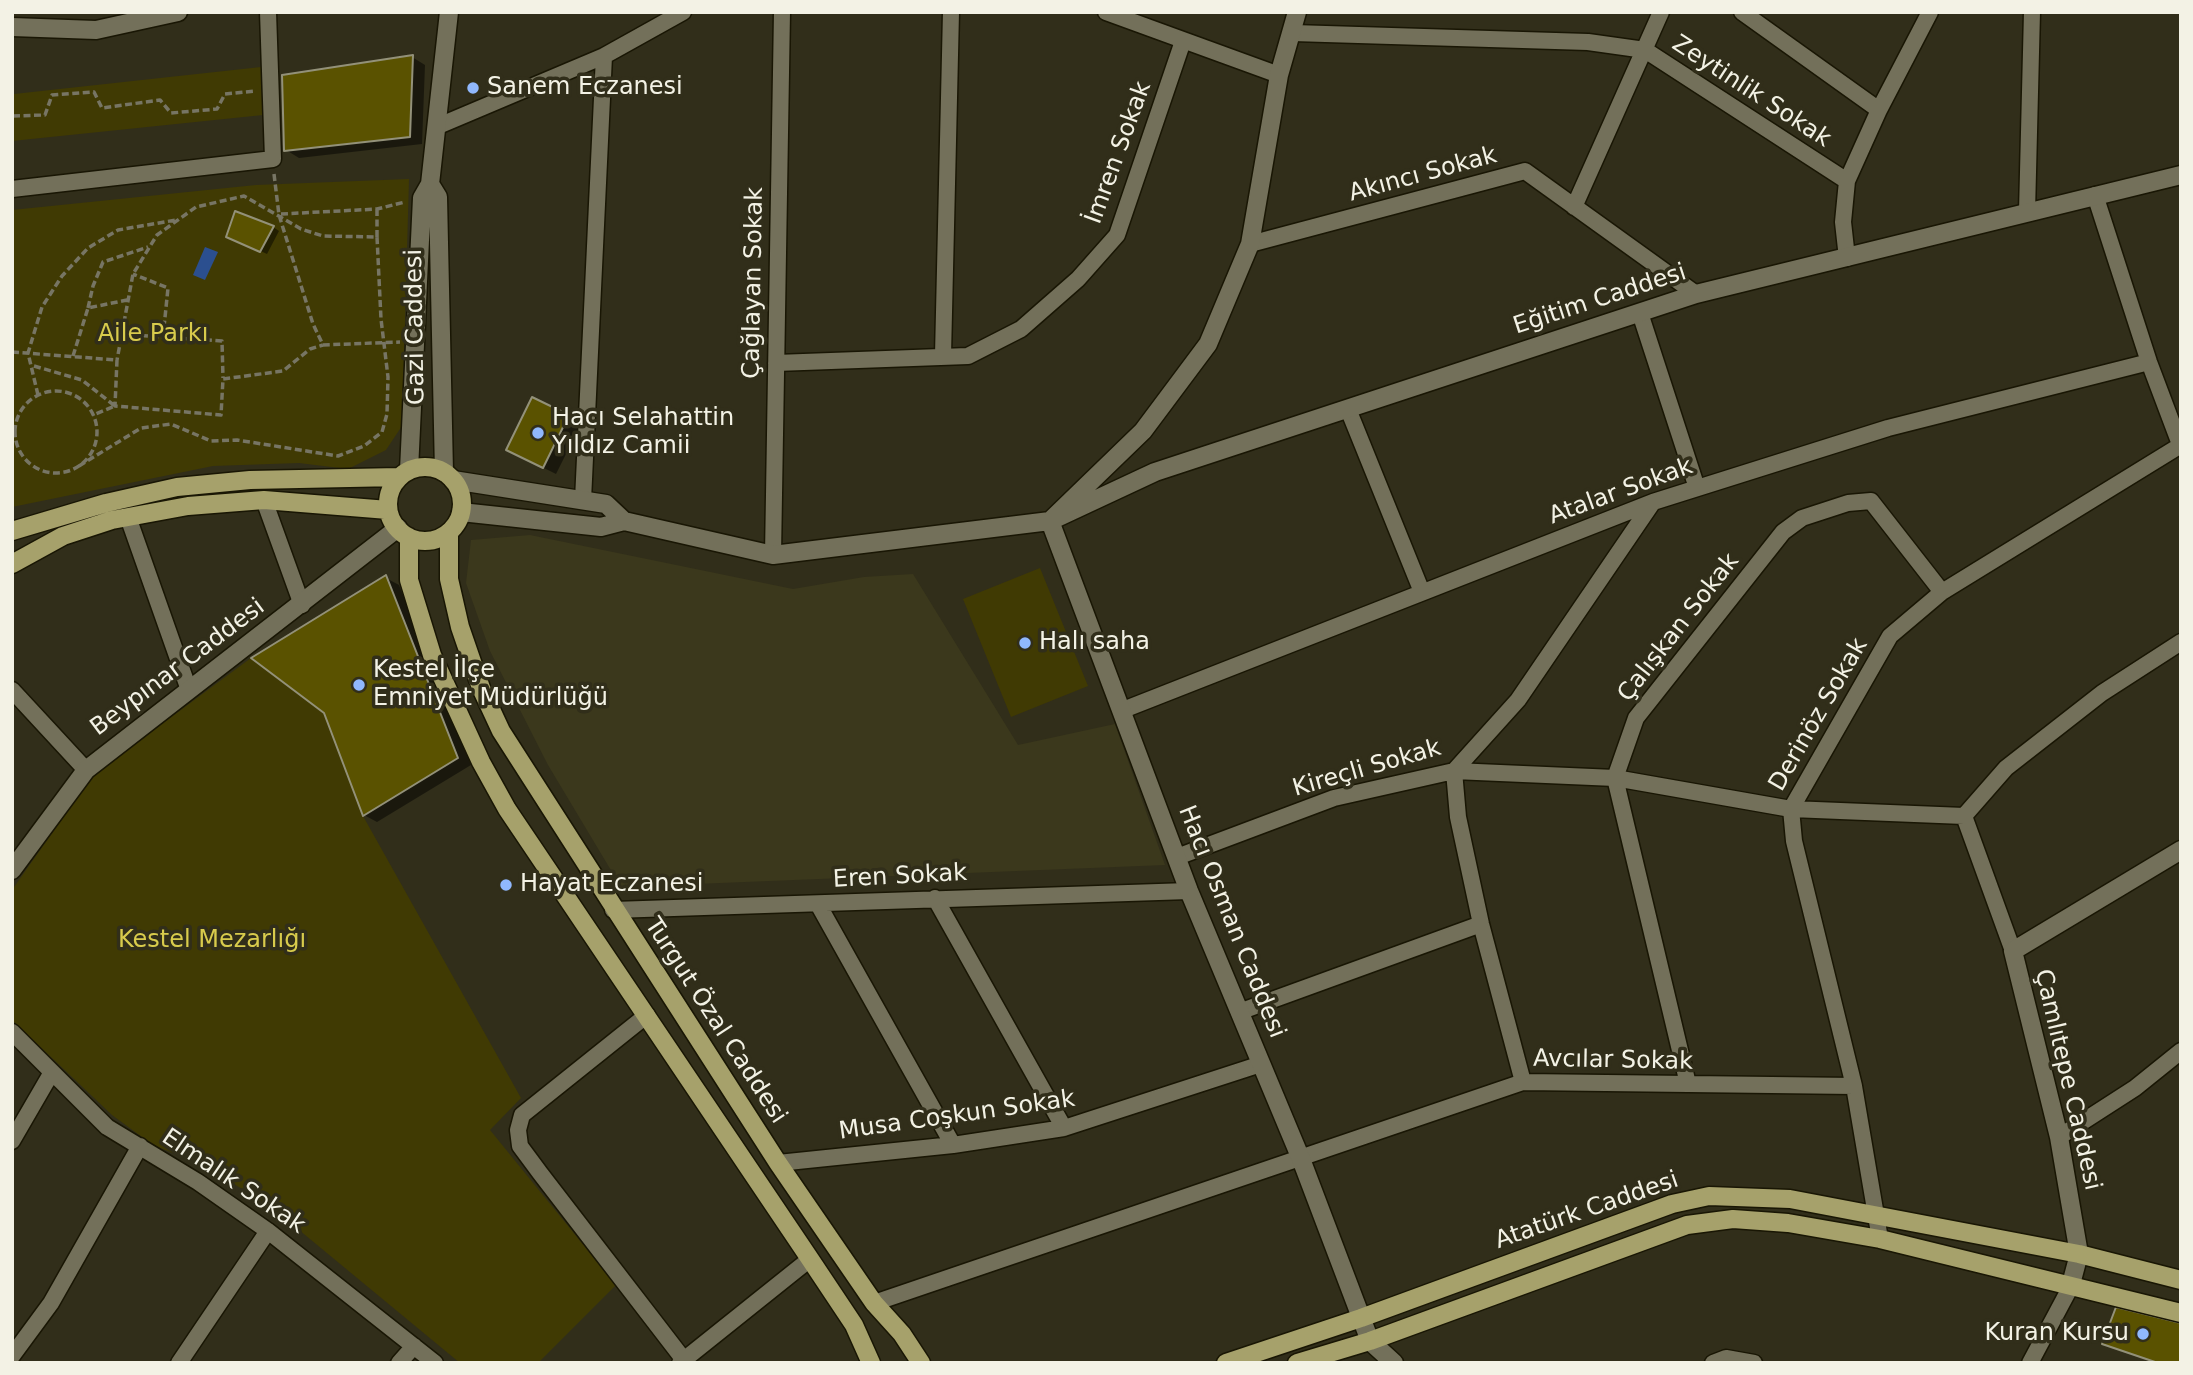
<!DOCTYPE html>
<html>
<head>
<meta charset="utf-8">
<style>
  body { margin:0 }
  #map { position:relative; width:2193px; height:1375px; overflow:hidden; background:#312e1a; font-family:"DejaVu Sans",sans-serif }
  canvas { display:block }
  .frame { position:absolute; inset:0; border:14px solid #f3f2e5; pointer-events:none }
</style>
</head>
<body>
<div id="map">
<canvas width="2193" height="1375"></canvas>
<div class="frame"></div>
</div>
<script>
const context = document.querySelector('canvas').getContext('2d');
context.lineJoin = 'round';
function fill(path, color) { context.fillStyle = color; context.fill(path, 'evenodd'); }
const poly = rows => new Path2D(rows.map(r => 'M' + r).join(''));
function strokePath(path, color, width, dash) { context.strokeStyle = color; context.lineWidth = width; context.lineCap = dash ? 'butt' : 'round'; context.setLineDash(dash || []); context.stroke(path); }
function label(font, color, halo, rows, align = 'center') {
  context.font = font + ' "DejaVu Sans",sans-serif'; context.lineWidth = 7; context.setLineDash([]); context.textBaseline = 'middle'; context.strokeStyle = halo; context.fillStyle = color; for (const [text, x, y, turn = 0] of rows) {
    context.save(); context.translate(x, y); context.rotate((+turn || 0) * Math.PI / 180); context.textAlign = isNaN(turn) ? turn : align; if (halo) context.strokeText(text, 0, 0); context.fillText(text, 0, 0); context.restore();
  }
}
const built = poly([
  [530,535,793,589,864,577,913,574,1018,745,1115,724,1165,865,621,887,548,765,490,651,466,583,471,540]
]);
const green = poly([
  [261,67,263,115,12,141,14,94],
  [409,179,402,426,386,450,348,469,299,463,213,466,12,507,12,210,256,185],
  [1040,568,1088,686,1011,717,963,599],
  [251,658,324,713,363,816,521,1098,490,1130,616,1285,538,1363,460,1363,270,1206,203,1165,153,1145,112,1115,12,1020,12,890,93,775]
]);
const water = poly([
  [205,247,218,252,205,280,193,275]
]);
const shadow = poly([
  [412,57,425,65,422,144,299,158,286,150],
  [273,227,279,231,267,254,234,239],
  [533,400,581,424,556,474,522,457],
  [386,578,399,585,471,765,377,822,364,815],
  [2104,1344,2181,1363,2156,1363]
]);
const building = poly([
  [413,55,410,137,284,151,282,75,413,55],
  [235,211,274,226,260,252,226,237,235,211],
  [532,397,569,415,543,468,506,450,532,397],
  [386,575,458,758,363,816,324,713,251,658,386,575],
  [2116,1307,2181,1323,2181,1363,2158,1363,2102,1344,2116,1307]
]);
const path = poly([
  [13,116,45,115,52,95,94,92,102,108,160,100,171,113,217,109,225,94,255,91],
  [274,174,279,215,313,324,323,345,400,342],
  [281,214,377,209,405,202],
  [377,237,377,209],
  [88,308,93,286,103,262,148,247],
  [120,334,163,337,168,288,133,274],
  [163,337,222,341,223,378],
  [12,352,117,360,115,406,221,415,223,379,283,371,310,349,323,345],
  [73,356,88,308,127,300],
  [34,366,82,380,115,406,93,415],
  '15 432a41 41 0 1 1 82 0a41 41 0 1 1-82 0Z',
  [38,395,28,353,42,307,62,276,88,248,118,230,176,220],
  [79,466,141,428,171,424,211,441,237,440,338,456,364,446,382,432,387,414,388,377,381,319,377,237,323,236,301,229,244,196,196,207,157,235,133,274,117,360]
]);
const street = poly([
  [1106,12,1279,75],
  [1742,12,1879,110],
  [1293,33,1588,42,1645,50,1847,181],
  [436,127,604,56,683,12],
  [12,189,273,159,268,12],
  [2095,195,2149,362,2181,447],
  [1574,207,1661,12],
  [2027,212,2032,12],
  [1250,244,1525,171,1696,294],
  [1847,258,1843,222,1847,181,1879,110,1930,12],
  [1640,313,1697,488],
  [943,355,951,12],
  [776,363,968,356,1021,329,1078,279,1117,235,1183,41],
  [1348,409,1422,592],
  [264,500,302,605],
  [583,500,604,56],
  [128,517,189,690],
  [773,555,782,12],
  [12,690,86,770],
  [1123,710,1653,502,1888,428,2149,362],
  [1964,816,2006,768,2102,693,2181,642],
  [1177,857,1334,798,1454,771,1518,700,1653,502],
  [935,898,1064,1128],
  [818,904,953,1145],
  [613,910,1189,891],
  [1239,1012,1481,924],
  [647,1015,522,1115,518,1130,520,1146,540,1173,684,1360],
  [12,1032,107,1127,198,1182,268,1231,435,1363],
  [1523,1082,1481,924,1458,817,1454,771,1615,778,1791,809,1964,816,2013,951],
  [1688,1084,1615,778,1636,718,1783,532,1802,518,1848,503,1871,501,1942,592],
  [2059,1137,2135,1088,2181,1051],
  [12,1141,52,1072],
  [778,1163,953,1145,1064,1128,1261,1064],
  [1880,1239,1854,1086,1794,841,1791,809,1890,636,1942,592,2181,445],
  [874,1303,1523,1082,1854,1086],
  [12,1356,51,1303,140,1146],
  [179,1363,268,1231],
  [399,1363,414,1346],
  [680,1363,810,1259],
  [1713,1363,1726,1358,1754,1363],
  [2030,1363,2070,1288]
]);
const secondary = poly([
  [12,27,96,30,178,12],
  [430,184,438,197,444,472],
  [409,470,422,198,430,184,449,12],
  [453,480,606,504,624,521],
  [461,512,601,527,624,521,773,555,1050,521,1143,431,1208,344,1250,244,1279,75,1297,12],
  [12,870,86,770,398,528],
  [2070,1288,2079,1254,2059,1137,2013,951,2181,850],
  [1394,1363,1370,1341,1301,1159,1189,891,1050,521,1155,472,1696,294,2181,175]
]);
const primary = poly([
  '388 504a37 37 0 1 1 74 0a37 37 0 1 1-74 0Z',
  [12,531,106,503,177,487,250,480,399,477],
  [449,532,449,579,460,627,481,688,501,731,778,1163,874,1303,902,1334,921,1363],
  [409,537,409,580,432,655,481,762,507,809,810,1259,854,1325,871,1363],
  [12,564,63,536,112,520,188,506,264,500,388,510],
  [1226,1363,1361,1318,1672,1204,1709,1196,1790,1199,2079,1254,2181,1280],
  [1297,1363,1370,1341,1687,1225,1733,1219,1788,1223,1880,1239,2181,1313]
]);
const markers = [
  [473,88,7,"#90b8fd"],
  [538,433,7,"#90b8fd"],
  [1025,643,7,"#90b8fd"],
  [359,685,7,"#90b8fd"],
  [506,885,7,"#90b8fd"],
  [2143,1334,7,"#90b8fd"]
];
const poiNames = [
  ["Sanem Eczanesi",487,88],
  ["Hacı Selahattin",552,419],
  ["Yıldız Camii",552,447],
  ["Halı saha",1039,643],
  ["Kestel İlçe",373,671],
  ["Emniyet Müdürlüğü",373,699],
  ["Hayat Eczanesi",520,885],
  ["Kuran Kursu",2129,1334,"right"]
];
const streetNames = [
  ["Zeytinlik Sokak",1751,92,33],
  ["İmren Sokak",1119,153,-70],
  ["Akıncı Sokak",1423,175,-15],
  ["Çağlayan Sokak",754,283,-89],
  ["Eğitim Caddesi",1600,300,-18],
  ["Gazi Caddesi",416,327,-91],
  ["Atalar Sokak",1621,492,-20],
  ["Çalışkan Sokak",1679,628,-52],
  ["Beypınar Caddesi",178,668,-37],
  ["Derinöz Sokak",1819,715,-60],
  ["Kireçli Sokak",1367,769,-16],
  ["Eren Sokak",900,877,-3],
  ["Hacı Osman Caddesi",1231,922,68],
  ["Turgut Özal Caddesi",715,1021,57],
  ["Avcılar Sokak",1613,1061,1],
  ["Çamlıtepe Caddesi",2067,1080,77],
  ["Musa Coşkun Sokak",957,1116,-8],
  ["Elmalık Sokak",233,1182,34],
  ["Atatürk Caddesi",1587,1211,-19]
];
const parkNames = [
  ["Aile Parkı",153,335],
  ["Kestel Mezarlığı",212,941]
];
fill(built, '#3b381c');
fill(green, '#403a03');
fill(water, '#2b4f8f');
fill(shadow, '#0007');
fill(building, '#5a5200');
strokePath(building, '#939179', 2);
strokePath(street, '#191604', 19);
strokePath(secondary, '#191604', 21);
strokePath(primary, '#191604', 21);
strokePath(path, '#777564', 3.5, [7, 3.5]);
strokePath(street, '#73705a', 16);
strokePath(secondary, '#73705a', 18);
strokePath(primary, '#a6a16b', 18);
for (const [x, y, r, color] of markers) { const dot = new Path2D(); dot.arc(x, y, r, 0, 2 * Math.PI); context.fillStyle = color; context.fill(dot); strokePath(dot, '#312e1a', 2.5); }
label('24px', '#f3f2e5', '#312e1a', poiNames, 'left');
label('24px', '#f3f2e5', '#312e1a', streetNames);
label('24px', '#d8cb4c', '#312e1a', parkNames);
</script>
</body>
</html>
